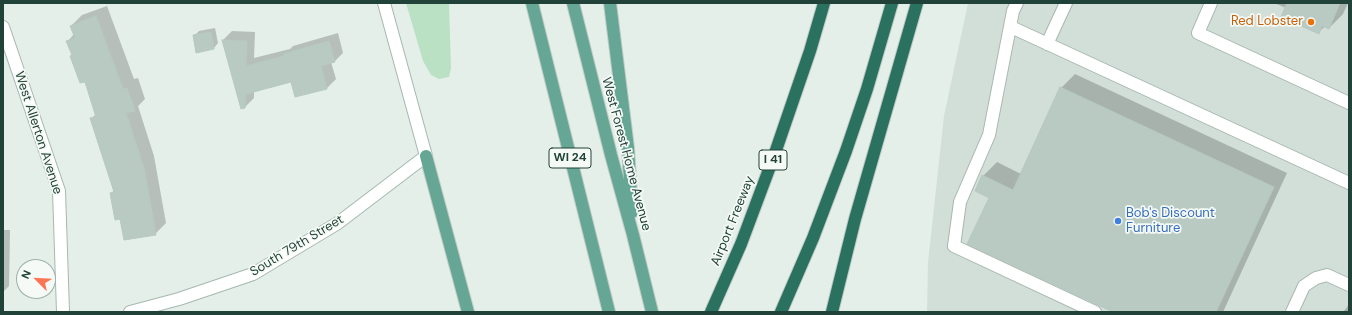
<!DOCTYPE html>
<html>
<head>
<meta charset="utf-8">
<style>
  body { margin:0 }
  #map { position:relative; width:1352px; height:315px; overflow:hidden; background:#e4efe9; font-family:"DM Sans",sans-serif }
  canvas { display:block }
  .frame { position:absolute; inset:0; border:4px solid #214238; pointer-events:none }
  .north { position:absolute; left:16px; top:259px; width:40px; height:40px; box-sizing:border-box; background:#f5faf7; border:1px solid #a0b0ab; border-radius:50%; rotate:294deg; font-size:11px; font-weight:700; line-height:16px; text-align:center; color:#214238 }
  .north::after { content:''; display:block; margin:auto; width:14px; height:18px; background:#fc7654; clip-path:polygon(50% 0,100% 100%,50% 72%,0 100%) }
</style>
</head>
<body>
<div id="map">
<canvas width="1352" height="315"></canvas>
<div class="frame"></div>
<div class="north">N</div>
</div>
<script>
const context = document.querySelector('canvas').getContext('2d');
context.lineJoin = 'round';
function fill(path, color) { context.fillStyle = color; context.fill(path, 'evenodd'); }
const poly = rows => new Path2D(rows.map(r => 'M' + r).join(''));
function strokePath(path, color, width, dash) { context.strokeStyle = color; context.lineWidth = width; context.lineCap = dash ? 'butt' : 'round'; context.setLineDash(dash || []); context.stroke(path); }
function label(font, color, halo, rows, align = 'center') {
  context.font = font + ' "DM Sans",sans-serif'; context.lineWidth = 3.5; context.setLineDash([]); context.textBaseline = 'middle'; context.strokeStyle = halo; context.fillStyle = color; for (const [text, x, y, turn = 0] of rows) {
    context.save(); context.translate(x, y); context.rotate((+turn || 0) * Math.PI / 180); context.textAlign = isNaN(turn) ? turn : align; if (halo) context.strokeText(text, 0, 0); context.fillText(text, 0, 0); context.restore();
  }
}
const built = poly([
  [968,3,1349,3,1349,312,927,312,928,262,944,116]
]);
const green = poly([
  [406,3,449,3,451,68,449,77,439,79,431,75,423,61]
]);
const shadow = poly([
  [1274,3,1348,3,1343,14,1329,28,1325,26,1318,33,1286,8],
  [107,6,134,79,138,78,145,99,138,106,154,156,166,223,155,234,120,218,111,193,115,190,92,118,96,114,85,81,73,55,68,41,74,34,71,26,82,15],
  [215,28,218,43,214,48,194,36,199,31],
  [232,31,255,32,254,58,290,49,293,46,338,33,343,53,335,61,331,62,336,79,327,88,296,96,292,81,254,91,254,98,245,107,241,108,223,40],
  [1075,74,1287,173,1223,312,1115,312,990,197,983,176,997,162,1021,174,1061,88],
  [3,230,10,230,9,286,3,292],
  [1348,306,1349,312,1343,312]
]);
const building = poly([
  [1287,3,1340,3,1329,29,1322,26,1319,34,1281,17,1287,3],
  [96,16,123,89,127,88,135,111,126,113,144,168,156,235,124,240,120,219,115,220,110,193,114,192,90,118,96,117,85,82,80,83,70,56,72,55,66,41,75,38,70,26,96,16],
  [211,32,214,49,196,53,193,35,211,32],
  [222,40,247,41,246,66,284,56,283,54,329,41,335,62,321,66,327,89,295,97,291,82,246,94,245,108,241,109,222,40],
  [1060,87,1274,187,1216,312,1113,312,967,244,989,198,975,191,982,175,1013,190,1060,87]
]);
const minor = poly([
  [1017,3,1013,11,989,135,960,202,954,246,1095,312],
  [1211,3,1198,33,1349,103],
  [3,27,59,191,63,312],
  [1011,27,1349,183],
  [1047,44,1066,3],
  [130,312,179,299,253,274,338,223,426,156,384,3],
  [1292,312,1304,286,1316,278,1327,275,1349,285]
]);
const major = poly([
  [532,3,609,312],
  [573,3,611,155,633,235,652,312],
  [610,3,628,148,632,212],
  [426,156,468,312]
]);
const highway = poly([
  [711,312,741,244,774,156,810,51,824,3],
  [781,312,813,238,846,151,867,89,892,3],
  [832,312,855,219,917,3]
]);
const markers = [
  [1311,22,4,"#e8710a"],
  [1118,221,4,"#3f7fe0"]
];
const shields = [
  [570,158,42],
  [773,160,28]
];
const shieldNames = [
  ["WI 24",570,158],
  ["I 41",773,160]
];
const foodNames = [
  ["Red Lobster",1303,22]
];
const streetNames = [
  ["West Allerton Avenue",38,133,72],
  ["West Forest Home Avenue",626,154,75],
  ["Airport Freeway",733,221,-68],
  ["South 79th Street",297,246,-31]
];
const shopNames = [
  ["Bob's Discount",1126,214],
  ["Furniture",1126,229]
];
fill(built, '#d2dfd8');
fill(green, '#bbe1c4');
fill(shadow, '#0003');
fill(building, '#b9cac2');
strokePath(building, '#b6c9c0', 1);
strokePath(minor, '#a6b8b0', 14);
strokePath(major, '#c1cac7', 14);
strokePath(highway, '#c1cac7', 14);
strokePath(minor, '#fff', 12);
strokePath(major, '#65a794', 12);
strokePath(highway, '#2b715f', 12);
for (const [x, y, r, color] of markers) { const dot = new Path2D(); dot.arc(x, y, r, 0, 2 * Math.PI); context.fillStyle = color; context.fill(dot); strokePath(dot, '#f5faf7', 1.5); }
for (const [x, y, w] of shields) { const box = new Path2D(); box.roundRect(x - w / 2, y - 10, w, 20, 3); context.fillStyle = '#f5faf7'; context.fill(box); strokePath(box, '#214238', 1); }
label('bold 12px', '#214238', null, shieldNames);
label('13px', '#c56008', '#f5faf7', foodNames, 'right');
label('13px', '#214238', '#f5faf7', streetNames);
label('13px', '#366cbe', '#f5faf7', shopNames, 'left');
</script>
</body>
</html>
